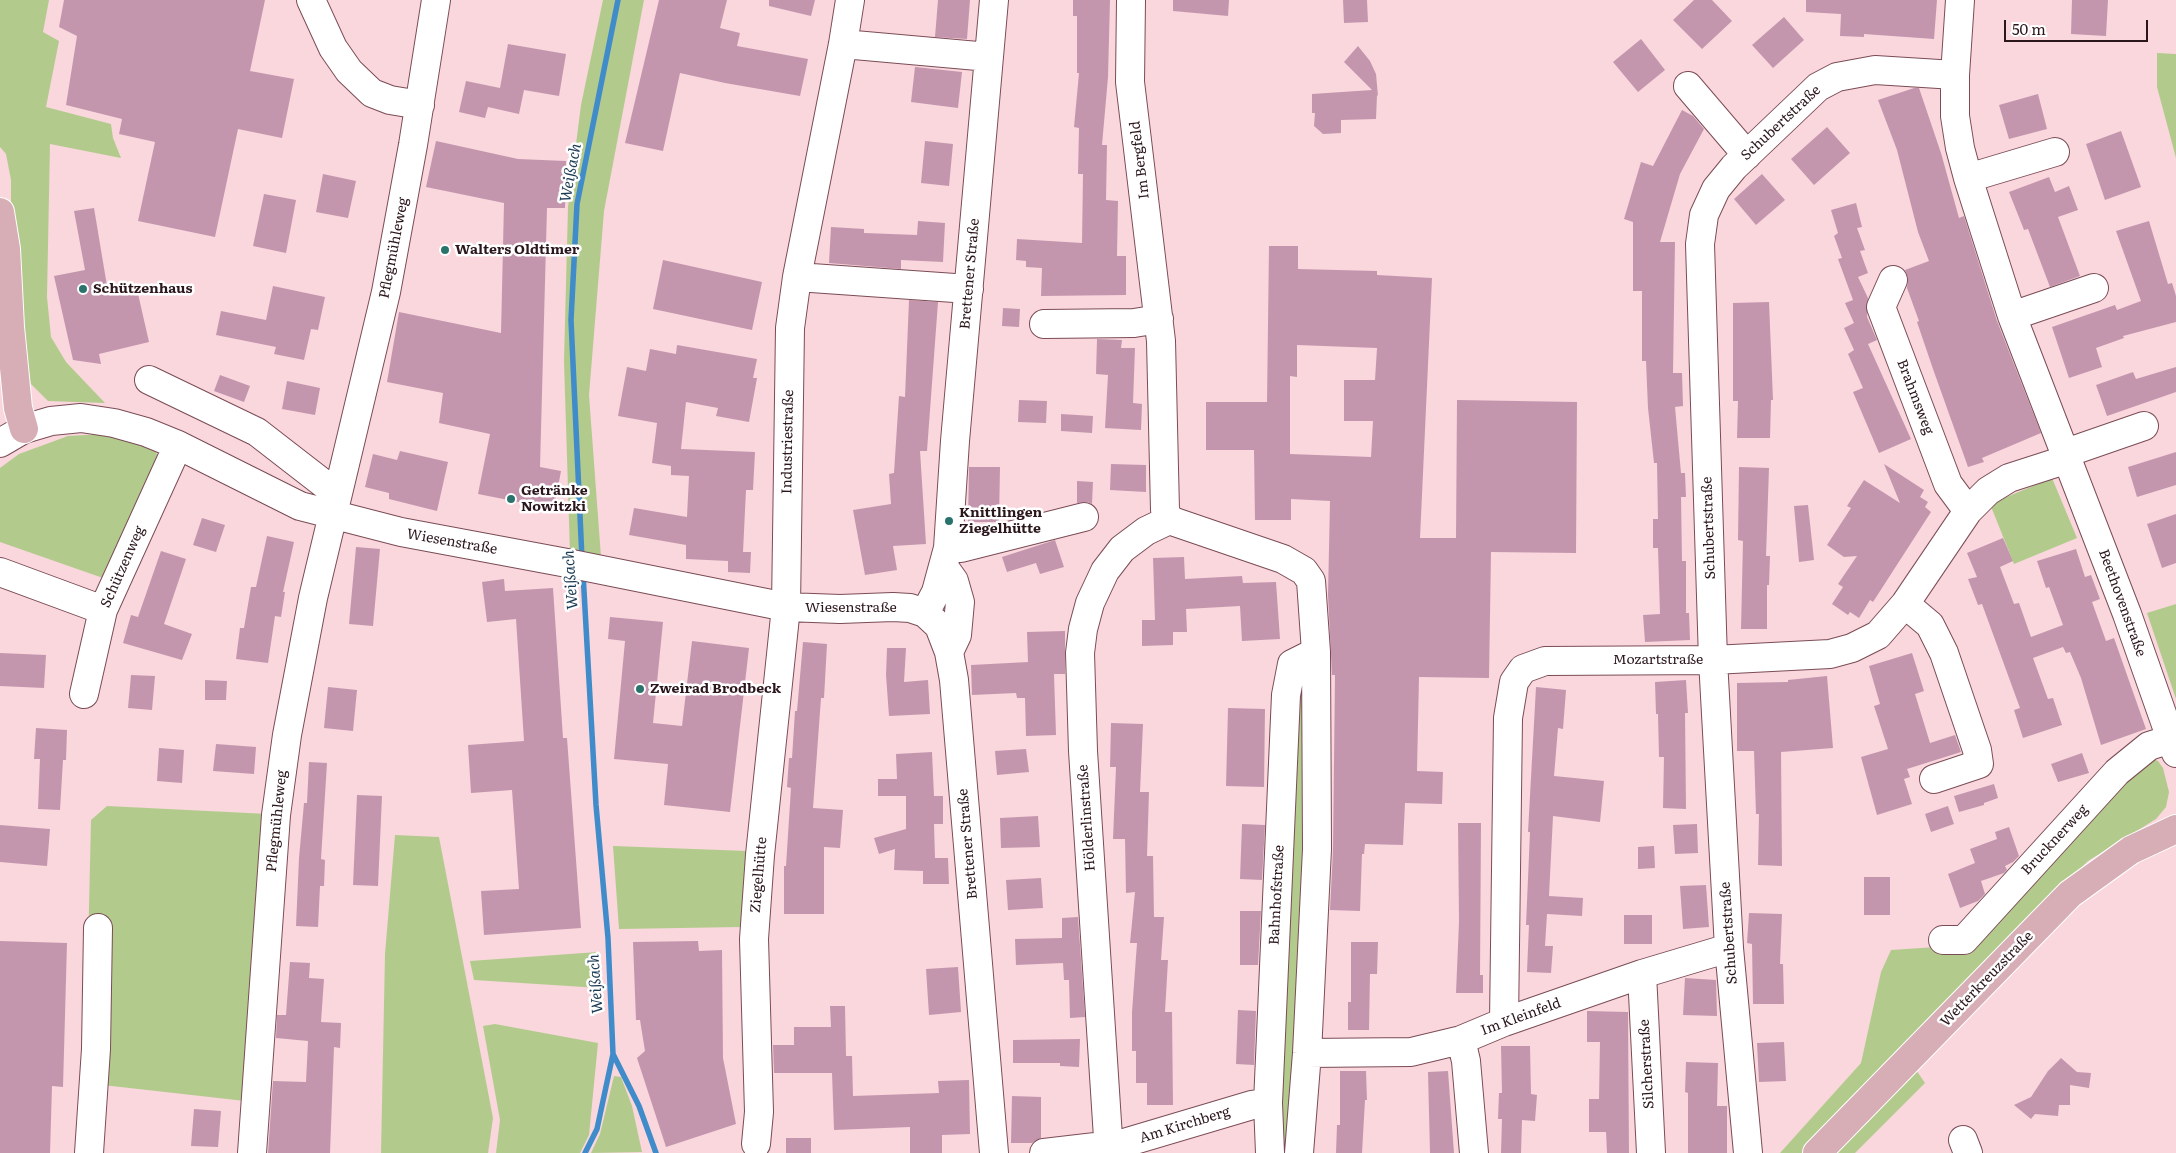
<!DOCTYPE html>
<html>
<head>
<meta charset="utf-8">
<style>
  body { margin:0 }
  #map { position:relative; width:2176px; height:1153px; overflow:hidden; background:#f9d7dd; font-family:Literata,serif }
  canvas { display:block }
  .scale { position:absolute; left:2004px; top:20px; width:144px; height:22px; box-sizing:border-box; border:2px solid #2b171b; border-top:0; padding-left:6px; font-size:15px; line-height:18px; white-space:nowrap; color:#2b171b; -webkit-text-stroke:4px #fff; paint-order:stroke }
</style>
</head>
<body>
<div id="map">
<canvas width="2176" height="1153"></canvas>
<div class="scale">50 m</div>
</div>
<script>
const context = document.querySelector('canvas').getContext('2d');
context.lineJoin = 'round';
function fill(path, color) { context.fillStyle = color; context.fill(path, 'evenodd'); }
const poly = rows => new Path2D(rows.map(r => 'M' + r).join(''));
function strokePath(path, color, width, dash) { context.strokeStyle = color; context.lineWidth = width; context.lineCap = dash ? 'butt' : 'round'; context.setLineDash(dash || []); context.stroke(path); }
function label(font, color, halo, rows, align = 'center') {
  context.font = font + ' Literata,serif'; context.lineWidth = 5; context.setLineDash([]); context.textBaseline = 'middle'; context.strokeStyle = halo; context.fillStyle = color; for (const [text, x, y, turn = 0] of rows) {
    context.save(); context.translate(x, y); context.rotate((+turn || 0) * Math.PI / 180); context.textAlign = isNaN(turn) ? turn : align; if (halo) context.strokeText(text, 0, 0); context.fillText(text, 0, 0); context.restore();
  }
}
const green = poly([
  [0,0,49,0,43,32,59,41,46,107,111,124,113,138,121,158,50,144,47,297,51,337,66,362,105,403,48,401,31,384,25,364,11,213,11,180,6,154,0,147],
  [603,0,644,0,604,211,589,395,601,557,570,553,564,361,568,207,581,105],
  [2157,53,2176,54,2176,158,2157,87],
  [104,434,155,448,159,463,103,578,0,542,0,468,19,454,68,436],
  [2052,478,2077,538,2014,564,1990,504],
  [2176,604,2176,699,2147,613],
  [1306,682,1308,866,1290,1153,1276,1153,1296,683],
  [2150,758,2158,761,2163,768,2169,792,2166,807,2156,819,2088,861,1971,978,1803,1153,1780,1153,1861,1063,1881,972,1891,950,1967,945,2112,790],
  [107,806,268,814,245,1101,85,1083,91,820],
  [395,835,439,837,493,1118,488,1153,381,1153,385,954],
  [613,846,747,851,741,927,619,929],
  [598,952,600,988,474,980,470,961],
  [495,1024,598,1043,589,1135,580,1153,496,1153,500,1120,483,1026],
  [1914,1067,1925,1083,1855,1153,1830,1153],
  [614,1076,621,1077,632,1106,642,1152,591,1153,600,1134]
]);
const stream = poly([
  [582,559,571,320,577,204,618,0],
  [583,573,596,805,608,938,613,1054,639,1106,656,1153],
  [585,1153,597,1129,613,1054]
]);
const building = poly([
  [64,0,265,0,250,71,294,79,282,138,238,129,215,237,138,221,155,142,119,134,122,119,66,105,77,36,59,27],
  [659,0,727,0,720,28,740,33,737,46,808,59,800,96,725,83,680,73,663,151,625,143],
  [769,0,815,0,811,16,769,6],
  [938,0,970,0,967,39,935,37],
  [1073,0,1110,0,1108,77,1102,145,1107,145,1106,200,1118,201,1117,256,1126,256,1126,295,1041,296,1042,268,1026,267,1026,261,1016,260,1017,239,1082,243,1083,174,1078,174,1079,128,1074,127,1079,73,1077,73,1077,16,1073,16],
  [1173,0,1229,0,1228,16,1173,11],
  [1343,0,1367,0,1368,22,1344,23],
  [1694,0,1712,0,1732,21,1702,49,1673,20],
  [1806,0,1937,0,1934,39,1864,34,1864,37,1840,36,1841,14,1806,12],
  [2072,0,2108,0,2106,36,2071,34],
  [1784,17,1804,40,1773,68,1752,45],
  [1641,39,1665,70,1638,92,1613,62],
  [508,44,566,54,559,96,524,90,519,114,488,107,485,118,459,112,466,81,500,88],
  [1358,46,1370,61,1376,74,1378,96,1377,95,1376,119,1341,120,1341,133,1323,134,1314,126,1315,113,1312,113,1312,94,1372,90,1344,62],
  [915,67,962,72,958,108,911,102],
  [1914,88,1919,88,1941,153,1959,218,1964,216,1997,321,2041,433,1982,458,1984,462,1968,467,1933,369,1917,322,1919,321,1907,288,1908,278,1905,270,1929,261,1918,232,1897,150,1878,100],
  [2038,94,2047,129,2009,139,1999,105],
  [1682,110,1693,116,1704,129,1680,174,1660,242,1675,242,1673,373,1682,373,1683,406,1675,407,1681,473,1685,473,1686,497,1681,497,1682,561,1686,561,1686,613,1689,613,1690,640,1645,642,1643,615,1660,614,1658,548,1653,548,1653,519,1658,519,1657,463,1654,463,1648,408,1646,361,1642,361,1642,291,1633,291,1633,222,1624,219,1641,162,1653,166],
  [1827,127,1850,153,1814,185,1791,159],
  [2121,131,2141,187,2105,200,2086,144],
  [436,141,518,159,566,161,565,208,547,208,540,467,561,471,554,509,478,494,490,434,439,423,443,393,387,382,399,312,501,333,504,203,426,187],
  [925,141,953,144,949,186,921,183],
  [323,174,356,181,348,218,316,212],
  [1762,174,1785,200,1756,225,1734,199],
  [2049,177,2055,192,2069,186,2078,210,2058,217,2080,276,2050,287,2028,229,2024,230,2009,192],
  [264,194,296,200,286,253,253,246],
  [1856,203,1862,227,1857,228,1865,250,1860,251,1868,273,1858,277,1868,298,1867,317,1877,340,1868,344,1911,439,1879,453,1853,392,1863,388,1848,354,1854,350,1844,328,1854,323,1845,303,1853,300,1838,259,1842,258,1834,236,1838,233,1831,210],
  [94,208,108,292,136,285,149,342,99,354,101,364,73,360,54,276,85,270,74,211],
  [918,221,945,223,943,262,901,260,901,269,829,263,831,227,864,229,864,233,917,235],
  [2149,221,2168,284,2172,283,2176,296,2176,322,2123,336,2124,338,2096,348,2102,367,2069,378,2052,327,2115,305,2117,310,2141,301,2116,231],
  [1269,246,1298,246,1298,269,1377,271,1377,275,1432,278,1420,538,1456,538,1457,400,1577,402,1576,553,1491,552,1489,678,1419,677,1417,771,1443,772,1442,804,1405,803,1403,845,1365,844,1364,854,1362,854,1360,911,1330,910,1333,850,1335,675,1332,675,1328,595,1330,501,1291,499,1291,520,1255,520,1254,450,1206,450,1206,402,1267,402],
  [1297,345,1377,348,1375,380,1344,380,1344,421,1373,421,1371,457,1290,454,1290,376,1297,377],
  [663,260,762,282,752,330,653,309],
  [273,286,325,297,318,330,311,329,304,360,274,354,276,347,216,335,221,311,266,320],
  [909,300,938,302,927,451,920,451,926,544,893,546,897,570,865,575,853,510,891,504,889,474,894,473,899,396,905,397],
  [1769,302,1773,400,1771,400,1770,438,1737,438,1738,401,1733,401,1733,303],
  [1003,308,1020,309,1019,327,1002,326],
  [1097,339,1122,340,1121,348,1135,348,1133,403,1142,404,1141,430,1105,428,1108,375,1096,374],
  [677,345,757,359,753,378,757,378,749,422,716,416,718,408,686,402,681,449,755,452,753,490,746,490,743,552,751,552,750,573,728,572,728,561,686,559,686,545,629,535,634,508,687,517,689,476,671,475,671,466,652,463,657,423,618,416,627,367,646,371,650,349,676,354],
  [2176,367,2176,392,2107,416,2096,385,2133,372,2136,379],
  [220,375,250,386,244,402,214,391],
  [287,381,320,388,315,415,282,409],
  [1019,400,1047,401,1046,423,1018,422],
  [1061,414,1093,416,1092,433,1061,431],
  [400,451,448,462,437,511,389,499,389,493,365,487,373,454,397,460],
  [2176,452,2176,485,2137,497,2128,467],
  [1111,464,1146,465,1146,492,1110,490],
  [1884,464,1924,490,1920,497,1928,502,1925,507,1931,512,1873,602,1870,600,1859,618,1850,612,1848,615,1832,604,1843,587,1838,584,1857,556,1844,557,1827,545,1851,508,1847,506,1864,480,1900,503],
  [969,467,1000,467,999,522,968,522],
  [1739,467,1769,468,1766,556,1770,556,1769,585,1767,585,1767,629,1741,629,1743,541,1738,540],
  [1077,481,1093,482,1092,504,1088,502,1077,503],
  [1808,505,1814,560,1799,562,1794,506],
  [2176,514,2176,563,2162,568,2147,524],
  [202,518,225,525,216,552,193,545],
  [267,536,294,542,283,592,285,592,281,617,275,616,268,663,236,659,240,628,244,628,251,587,256,587],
  [2003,538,2013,561,2000,567,2014,604,2019,603,2031,637,2063,625,2049,587,2046,588,2037,561,2076,549,2085,577,2091,575,2100,599,2092,602,2106,641,2114,638,2146,729,2101,745,2081,678,2070,652,2066,653,2063,647,2033,658,2048,699,2053,698,2062,725,2023,738,2014,710,2020,708,1982,604,1978,605,1968,579,1977,577,1967,553],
  [1055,540,1064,567,1040,574,1036,563,1007,572,1002,557],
  [356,547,380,549,373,626,349,624],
  [161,551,186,559,164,624,192,634,182,660,123,643,131,615,138,617],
  [1184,557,1185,579,1242,576,1243,583,1276,582,1280,639,1242,641,1240,606,1186,609,1187,632,1173,632,1173,645,1142,646,1142,620,1155,620,1153,558],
  [504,579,505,591,553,588,563,738,567,738,581,928,484,935,481,891,519,889,512,790,471,793,468,745,524,741,516,619,487,622,482,582],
  [610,617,663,622,653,723,682,726,692,641,749,648,730,812,664,805,668,764,614,759,625,641,608,639],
  [1065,631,1065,674,1054,674,1056,735,1026,736,1025,698,1017,698,1016,693,972,695,971,665,1028,662,1027,632],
  [803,642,827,644,824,698,821,698,813,808,843,810,840,848,824,847,824,914,784,914,784,866,786,866,791,788,787,787,789,758,792,758,795,711,797,711],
  [887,648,906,648,904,682,928,680,930,714,889,716,886,675],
  [0,653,46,655,44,688,0,686],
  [1912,653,1924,691,1915,694,1930,743,1955,735,1961,752,1907,769,1910,777,1904,779,1912,804,1877,815,1861,757,1888,749,1874,706,1880,704,1869,666],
  [131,675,155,676,152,710,128,708],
  [1827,676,1833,748,1781,752,1782,866,1758,865,1759,814,1756,814,1754,751,1737,751,1737,683,1788,682,1788,680],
  [205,680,227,681,226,700,205,700],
  [1686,680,1688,713,1685,713,1686,809,1663,808,1664,757,1659,757,1658,714,1656,714,1655,682],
  [328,687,357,690,353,731,324,728],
  [1536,687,1566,690,1563,729,1558,728,1554,776,1604,781,1600,822,1553,816,1549,896,1583,898,1582,916,1547,914,1545,946,1553,946,1551,973,1527,972,1529,925,1526,925,1530,832,1528,832],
  [1228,708,1265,709,1264,787,1226,786],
  [1111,723,1143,724,1140,792,1149,792,1147,856,1153,856,1154,917,1164,917,1161,960,1168,960,1165,1012,1172,1012,1173,1105,1147,1105,1147,1083,1136,1083,1136,1051,1132,1051,1132,1012,1137,943,1130,943,1135,892,1126,893,1125,839,1113,839,1116,767,1110,767],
  [36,728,67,730,66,760,63,760,60,810,38,809,40,759,34,759],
  [216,744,256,747,254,774,213,771],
  [159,748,184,750,182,783,157,781],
  [1026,749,1029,772,997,775,995,751],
  [932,752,934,796,943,796,943,824,934,824,935,858,948,858,949,884,923,884,923,871,894,870,895,849,879,854,874,838,906,829,906,796,878,796,878,779,897,779,896,754],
  [2082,753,2089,773,2058,782,2051,764],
  [309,762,327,763,321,859,325,860,324,886,320,886,318,927,296,926,299,858,304,803,307,803],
  [1994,784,1998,798,1984,803,1984,805,1959,812,1954,796],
  [357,795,382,796,378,886,353,885],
  [1948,806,1954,824,1931,832,1925,814],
  [1038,816,1040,847,1001,848,1000,818],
  [1458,823,1481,823,1480,975,1483,975,1483,993,1456,993,1459,922],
  [1242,824,1265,825,1262,880,1240,879],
  [1697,824,1698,853,1675,854,1673,825],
  [0,825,50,829,47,866,0,862],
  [2009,827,2019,856,2013,862,2005,866,2007,870,2004,873,1981,881,1985,894,1978,901,1960,908,1948,874,1975,863,1970,849,1997,839,1995,832],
  [1654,846,1655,868,1638,869,1638,847],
  [1864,877,1890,877,1890,915,1864,915],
  [1041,878,1043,908,1008,910,1006,880],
  [1706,885,1709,927,1683,929,1680,886],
  [1240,911,1261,911,1258,965,1240,965],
  [1749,913,1782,914,1780,964,1783,964,1784,1004,1753,1004,1752,944,1747,943],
  [1624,915,1652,915,1652,944,1624,944],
  [1078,917,1085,1017,1070,1018,1069,980,1064,980,1063,963,1016,965,1015,939,1062,938,1062,918],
  [0,941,67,943,63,1087,52,1086,50,1153,0,1153],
  [698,941,699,951,722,950,723,1058,736,1124,666,1147,637,1058,645,1051,640,1020,636,1020,633,942],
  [1351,942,1378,942,1377,974,1370,974,1369,1030,1348,1030,1348,1002,1351,1002],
  [290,962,310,963,309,978,324,979,321,1022,341,1023,340,1048,334,1047,330,1153,268,1153,273,1081,306,1082,308,1041,276,1038,277,1015,286,1015],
  [958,967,961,1012,929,1015,926,969],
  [1685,978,1716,980,1717,1016,1683,1015],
  [830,1006,845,1006,846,1056,852,1056,853,1096,939,1093,938,1081,969,1080,970,1134,942,1135,942,1153,910,1153,910,1127,834,1130,832,1073,774,1073,773,1045,794,1045,794,1027,831,1027],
  [1238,1010,1256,1011,1254,1065,1236,1064],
  [1587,1011,1628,1012,1629,1153,1607,1153,1606,1132,1589,1132,1589,1099,1599,1099,1600,1042,1587,1042],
  [1080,1039,1079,1067,1060,1066,1060,1063,1013,1063,1013,1040],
  [1784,1042,1786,1081,1759,1082,1757,1043],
  [1501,1046,1530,1046,1531,1094,1537,1095,1535,1121,1522,1120,1521,1153,1501,1153,1502,1119,1498,1119,1499,1093,1502,1093],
  [2061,1058,2077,1072,2091,1073,2089,1088,2070,1085,2070,1105,2059,1105,2058,1116,2035,1114,2031,1119,2014,1105,2031,1097,2048,1071],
  [1686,1062,1718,1063,1717,1106,1727,1106,1727,1153,1688,1153,1688,1093,1685,1092],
  [1340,1071,1366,1071,1367,1100,1365,1100,1362,1153,1336,1153,1337,1125,1340,1125],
  [1448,1071,1454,1153,1430,1153,1428,1072],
  [1012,1096,1041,1097,1041,1138,1032,1143,1011,1143],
  [194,1109,221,1111,218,1147,191,1146],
  [786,1138,811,1138,811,1153,786,1153]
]);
const minor = poly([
  [311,0,333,48,349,71,372,93,390,100,420,105],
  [1131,0,1130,82,1161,341,1165,510,1169,520],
  [1960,0,1955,75,1955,116,1960,148,1968,178,2012,316,2127,614,2176,753],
  [843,44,989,57],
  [1688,86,1747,155],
  [1968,178,2055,152],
  [797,277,969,289],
  [1893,280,1881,307,1948,484,1968,511],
  [2012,316,2094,288],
  [1044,324,1134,323,1159,319],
  [149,380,257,432,337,494],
  [0,443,24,429,51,421,81,418,114,423,146,432,178,445,300,506,401,532,567,563,786,607,840,609,893,607,910,608,925,613,939,626,949,652,954,680,994,1153],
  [2066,453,2144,426],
  [1169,520,1283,559,1304,571,1311,581,1316,652,1317,849,1307,1053,1299,1153],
  [948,548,961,548,1084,517],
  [944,567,954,581,960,602,957,635,949,652],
  [0,572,103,610],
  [1905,604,1930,625,1944,653,1977,750,1979,764,1934,779],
  [925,613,936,592,948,548,955,441,994,0],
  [84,694,103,610,178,445],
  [1943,940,1964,940,2117,772,2149,746,2171,739],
  [1642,974,1651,1153],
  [1504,1022,1508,718,1514,682,1523,669,1545,661,1713,660,1830,654,1852,648,1878,635,1905,604,1968,511,1988,491,2009,478,2068,459],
  [1461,1040,1466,1061,1474,1153],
  [1307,1053,1411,1052,1461,1040,1504,1022,1642,974,1729,948],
  [1963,1140,1968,1153],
  [756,1144,759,1112,754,939,760,855,786,607,790,328,797,277,843,44,850,0],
  [89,1153,96,1049,98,928],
  [252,1153,276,815,287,735,313,598,386,292,413,145,436,0],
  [1044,1153,1121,1144,1252,1105,1268,1103],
  [1109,1153,1083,751,1080,653,1083,629,1090,603,1105,571,1122,549,1146,531,1169,520],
  [1270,1153,1268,1103,1286,695,1292,664,1316,652],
  [1748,1153,1729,948,1713,660,1700,244,1704,215,1716,189,1734,167,1818,87,1837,77,1875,70,1955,75]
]);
const major = poly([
  [0,212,6,249,10,327,18,408,24,429],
  [1817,1153,2070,894,2131,850,2176,829]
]);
const markers = [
  [445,250,5,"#2a736c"],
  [83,289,5,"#2a736c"],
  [511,499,5,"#2a736c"],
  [949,521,5,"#2a736c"],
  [640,689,5,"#2a736c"]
];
const streetNames = [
  ["Schubertstraße",1781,123,-43],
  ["Im Bergfeld",1140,160,-97],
  ["Pflegmühleweg",394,248,-79],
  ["Brettener Straße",970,274,-85],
  ["Brahmsweg",1915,397,69],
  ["Industriestraße",788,442,-89],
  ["Schubertstraße",1709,528,-92],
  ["Wiesenstraße",452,542,10],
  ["Schützenweg",123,567,-66],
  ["Beethovenstraße",2122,603,70],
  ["Wiesenstraße",851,608],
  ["Mozartstraße",1658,660],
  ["Hölderlinstraße",1087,818,-94],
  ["Pflegmühleweg",277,821,-84],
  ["Brucknerweg",2055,840,-47],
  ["Brettener Straße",968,844,-95],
  ["Ziegelhütte",759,875,-85],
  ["Bahnhofstraße",1277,895,-87],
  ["Schubertstraße",1729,933,-94],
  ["Wetterkreuzstraße",1987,979,-46],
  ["Im Kleinfeld",1521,1017,-20],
  ["Silcherstraße",1647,1064,-93],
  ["Am Kirchberg",1185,1125,-17]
];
const poiNames = [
  ["Walters Oldtimer",455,250],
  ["Schützenhaus",93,289],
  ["Getränke",521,491],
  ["Nowitzki",521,507],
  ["Knittlingen",959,513],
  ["Ziegelhütte",959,529],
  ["Zweirad Brodbeck",650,689]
];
const waterNames = [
  ["Weißach",571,173,-79],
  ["Weißach",571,580,-94],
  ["Weißach",596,984,-94]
];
fill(green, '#b2cb8c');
strokePath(stream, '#408bc9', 5.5);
fill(building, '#c496ae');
strokePath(minor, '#7b4c56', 30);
strokePath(major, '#fff', 30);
strokePath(minor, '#fff', 28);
strokePath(major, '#d7adb6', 28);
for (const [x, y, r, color] of markers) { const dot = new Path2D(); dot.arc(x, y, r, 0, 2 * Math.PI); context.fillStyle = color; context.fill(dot); strokePath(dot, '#fff', 2); }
label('14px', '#2b171b', '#fff', streetNames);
label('bold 14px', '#2b171b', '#fff', poiNames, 'left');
label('italic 15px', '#1a3a54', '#fff', waterNames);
</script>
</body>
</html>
